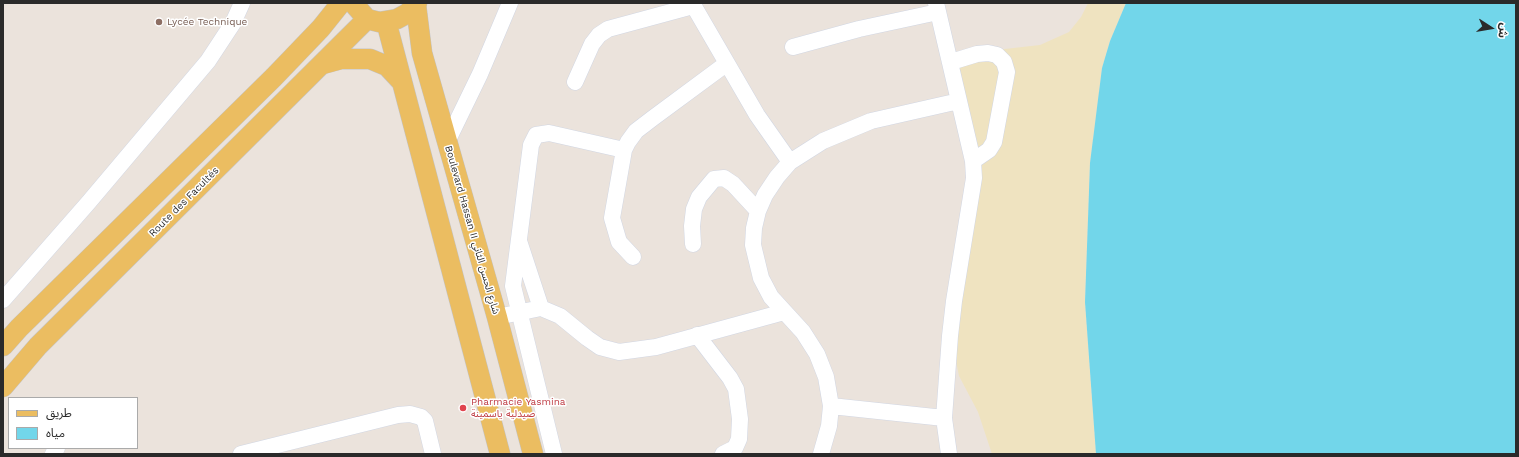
<!DOCTYPE html>
<html>
<head>
<meta charset="utf-8">
<style>
  body { margin:0 }
  #map { position:relative; width:1519px; height:457px; overflow:hidden; background:#ebe3dc; font-family:"Work Sans","Noto Sans Arabic",sans-serif }
  canvas { display:block }
  .frame { position:absolute; inset:0; border:4px solid #2a2a2a; pointer-events:none }
  .legend { position:absolute; left:8px; top:397px; width:130px; height:52px; box-sizing:border-box; background:#fff; border:1px solid #aaa; margin:0; padding:5px 7px; list-style:none; font-size:12px; color:#2a2a2a }
  .legend li { display:flex; align-items:center; gap:8px; height:20px }
  .legend b { width:20px; border:1px solid #aaa }
  .north { position:absolute; left:1471px; top:8px; width:40px; height:40px; -webkit-text-stroke:3px #fff; paint-order:stroke; rotate:102deg; font-size:11px; font-weight:700; line-height:16px; text-align:center; color:#2a2a2a }
  .north::after { content:''; display:block; margin:auto; width:14px; height:18px; background:#2a2a2a; clip-path:polygon(50% 0,100% 100%,50% 72%,0 100%) }
</style>
</head>
<body>
<div id="map">
<canvas width="1519" height="457"></canvas>
<div class="frame"></div>
<ul class="legend">
<li><b style="height:5px;background:#ebbd61"></b>طريق</li>
<li><b style="height:11px;background:#72d6ea"></b>مياه</li>
</ul>
<div class="north">ش</div>
</div>
<script>
const context = document.querySelector('canvas').getContext('2d');
context.lineJoin = 'round';
function fill(path, color) { context.fillStyle = color; context.fill(path, 'evenodd'); }
const poly = rows => new Path2D(rows.map(r => 'M' + r).join(''));
function strokePath(path, color, width, dash) { context.strokeStyle = color; context.lineWidth = width; context.lineCap = dash ? 'butt' : 'round'; context.setLineDash(dash || []); context.stroke(path); }
function label(font, color, halo, rows, align = 'center') {
  context.font = font + ' "Work Sans","Noto Sans Arabic",sans-serif'; context.lineWidth = 3; context.setLineDash([]); context.textBaseline = 'middle'; context.strokeStyle = halo; context.fillStyle = color; for (const [text, x, y, turn = 0] of rows) {
    context.save(); context.translate(x, y); context.rotate((+turn || 0) * Math.PI / 180); context.textAlign = isNaN(turn) ? turn : align; if (halo) context.strokeText(text, 0, 0); context.fillText(text, 0, 0); context.restore();
  }
}
const sand = poly([
  [1088,3,1126,3,1110,41,1102,68,1090,164,1085,302,1096,454,992,454,978,412,959,376,956,361,957,306,976,204,952,55,1040,45,1069,32,1081,17]
]);
const water = poly([
  [1126,3,1516,3,1516,454,1096,454,1085,302,1090,163,1102,68,1110,41]
]);
const minor = poly([
  [692,3,757,115,790,162],
  [936,3,959,101],
  [793,47,859,29,938,12],
  [951,62,977,54,988,53,997,55,1004,62,1007,72,994,142,989,150,973,161],
  [575,82,592,44,599,35,608,29,693,6],
  [447,142,480,74,510,3],
  [519,241,541,308],
  [693,244,692,226,694,209,699,197,714,179,724,178,733,184,758,211],
  [633,257,619,242,612,218,624,150,628,142,636,131,653,118,726,64],
  [3,300,88,203,208,61,233,23,242,3],
  [497,317,541,308,560,316,587,338,600,347,619,352,656,347,784,312],
  [697,335,730,378,736,389,740,419,739,439,735,448,723,454],
  [831,406,944,418],
  [53,454,57,448],
  [241,454,398,415,410,414,421,417,425,421,433,454],
  [554,454,513,286,531,145,536,135,549,133,624,150],
  [821,454,829,426,831,406,826,377,817,354,803,332,771,297,761,278,753,245,754,228,758,211,765,195,777,177,790,162,823,141,871,121,959,101,973,161,974,178,954,301,950,336,944,418,949,454]
]);
const major = poly([
  [353,3,367,19,379,22,397,19,408,13,417,3],
  [416,5,422,53,497,317,533,454],
  [386,21,500,454],
  [323,64,341,59,370,59,387,66,400,80],
  [3,346,19,328,274,77,321,28,341,3],
  [3,387,38,346,367,19]
]);
const markers = [
  [159,22,4,"#8d6e63"],
  [463,408,4,"#e0444e"]
];
const educationNames = [
  ["Lycée Technique",167,22]
];
const streetNames = [
  ["Route des Facultés",184,202,-45],
  ["Boulevard Hassan II شارع الحسن الثاني",472,230,74]
];
const healthNames = [
  ["Pharmacie Yasmina",471,402],
  ["صيدلية ياسمينة",471,414]
];
fill(sand, '#efe3c0');
fill(water, '#72d6ea');
strokePath(minor, '#d1d6e2', 17);
strokePath(major, '#c3c3c3', 21);
strokePath(minor, '#fff', 16);
strokePath(major, '#ebbd61', 20);
for (const [x, y, r, color] of markers) { const dot = new Path2D(); dot.arc(x, y, r, 0, 2 * Math.PI); context.fillStyle = color; context.fill(dot); strokePath(dot, '#fff', 1.5); }
label('10px', '#785e54', '#fff', educationNames, 'left');
label('10px', '#2a2a2a', '#fff', streetNames);
label('10px', '#be3a42', '#fff', healthNames, 'left');
</script>
</body>
</html>
